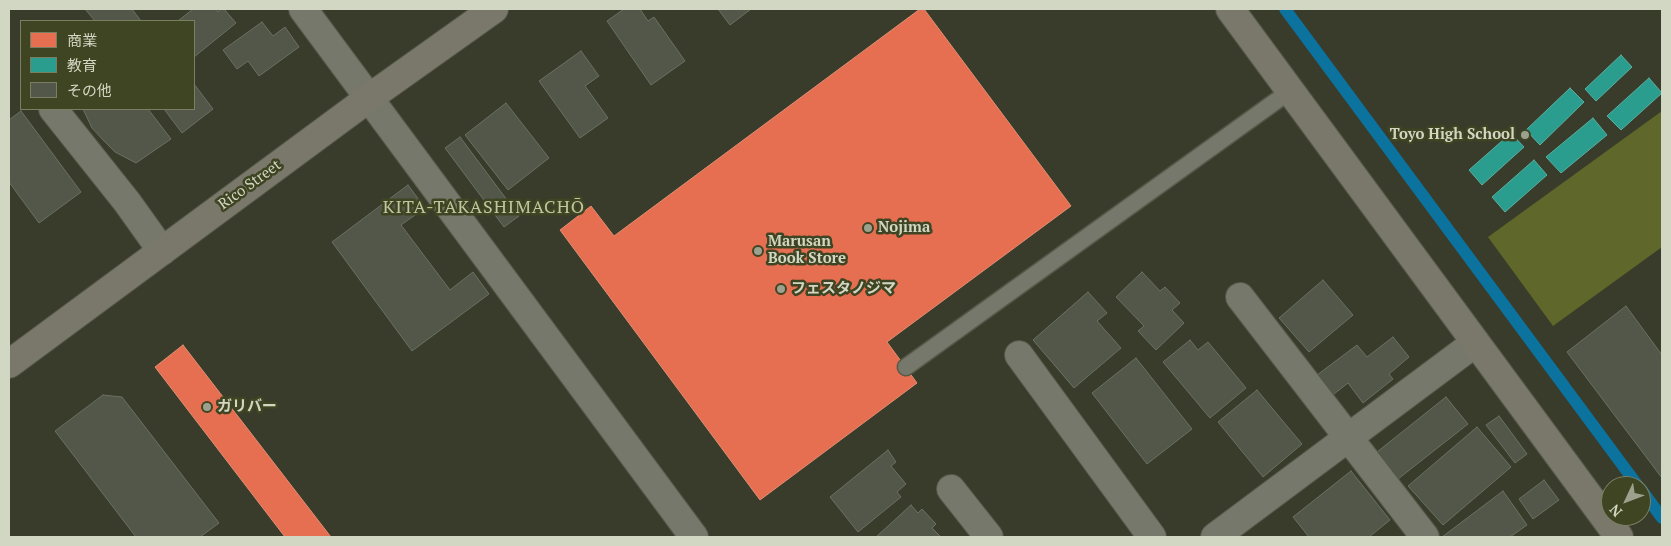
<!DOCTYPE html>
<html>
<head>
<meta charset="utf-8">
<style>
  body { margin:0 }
  #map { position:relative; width:1671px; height:546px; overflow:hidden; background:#393c2a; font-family:"PT Serif","Noto Sans JP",serif }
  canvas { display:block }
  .frame { position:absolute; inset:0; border:10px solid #d2d7c3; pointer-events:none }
  .legend { position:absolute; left:20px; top:20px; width:175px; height:90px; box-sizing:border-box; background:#3f4422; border:1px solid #7a7f62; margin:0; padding:6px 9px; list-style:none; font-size:15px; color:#d2d7c3 }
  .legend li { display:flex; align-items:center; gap:10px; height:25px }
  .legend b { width:25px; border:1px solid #7a7f62 }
  .north { position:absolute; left:1601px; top:476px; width:50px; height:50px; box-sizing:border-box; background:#3f4422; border:1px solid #7a7f62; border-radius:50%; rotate:227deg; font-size:14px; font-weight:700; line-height:20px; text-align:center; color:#d2d7c3 }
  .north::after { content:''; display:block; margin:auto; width:18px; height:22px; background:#9ca18d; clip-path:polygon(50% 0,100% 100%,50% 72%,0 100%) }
</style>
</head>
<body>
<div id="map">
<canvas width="1671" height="546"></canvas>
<div class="frame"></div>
<ul class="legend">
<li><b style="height:14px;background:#e76f51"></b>商業</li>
<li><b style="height:14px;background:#2a9d8f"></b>教育</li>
<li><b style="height:14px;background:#525749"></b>その他</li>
</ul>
<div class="north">N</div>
</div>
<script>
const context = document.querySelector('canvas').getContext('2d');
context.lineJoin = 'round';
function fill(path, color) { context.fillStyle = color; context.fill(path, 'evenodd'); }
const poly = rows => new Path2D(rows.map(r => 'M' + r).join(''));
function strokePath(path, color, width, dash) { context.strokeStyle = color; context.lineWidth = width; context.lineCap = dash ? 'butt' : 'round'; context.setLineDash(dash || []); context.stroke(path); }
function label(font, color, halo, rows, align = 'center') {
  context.font = font + ' "PT Serif","Noto Sans JP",serif'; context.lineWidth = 5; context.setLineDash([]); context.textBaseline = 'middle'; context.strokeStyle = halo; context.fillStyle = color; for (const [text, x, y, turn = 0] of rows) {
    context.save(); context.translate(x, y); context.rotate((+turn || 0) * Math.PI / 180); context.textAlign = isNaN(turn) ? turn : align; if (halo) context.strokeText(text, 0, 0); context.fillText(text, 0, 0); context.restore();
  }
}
const green = poly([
  [1662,111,1662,247,1553,326,1488,237]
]);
const shops = poly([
  [920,9,924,9,1071,206,887,342,917,383,760,500,560,230,591,206,614,236,920,9],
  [183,345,331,537,285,537,155,367,183,345]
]);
const schools = poly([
  [1621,55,1632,67,1596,101,1585,89,1621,55],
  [1649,78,1662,93,1621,130,1607,116,1649,78],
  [1570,88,1584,102,1540,145,1526,130,1570,88],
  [1593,118,1607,135,1561,173,1546,157,1593,118],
  [1511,133,1524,147,1482,185,1469,170,1511,133],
  [1534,160,1547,175,1505,212,1492,197,1534,160]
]);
const stream = poly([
  [1285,9,1638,486],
  [1641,489,1662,518]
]);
const building = poly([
  [85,9,132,9,141,21,95,21,85,9],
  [193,9,216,9,218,12,221,9,224,9,236,23,194,57,194,21,178,21,193,9],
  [624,9,640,9,648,21,654,17,685,61,651,85,607,21,624,9],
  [718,9,751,9,730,25,718,9],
  [262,22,273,36,285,27,299,47,259,76,248,61,237,69,223,50,262,22],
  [581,51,599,76,585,86,608,118,580,138,539,81,581,51],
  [194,84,213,109,182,133,164,109,194,109,194,84],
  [506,103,549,158,508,190,465,135,506,103],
  [83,109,148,109,171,139,136,163,115,152,104,141,92,128,83,109],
  [21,111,81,192,39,223,9,182,9,120,21,111],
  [460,137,519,216,504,227,445,148,460,137],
  [408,185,425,208,401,225,450,290,473,272,489,294,412,351,332,242,408,185],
  [1142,272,1160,291,1165,287,1180,303,1172,310,1184,323,1156,350,1138,331,1144,326,1116,297,1142,272],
  [1323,280,1353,315,1309,352,1279,318,1323,280],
  [1088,292,1107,313,1097,321,1121,348,1074,388,1033,340,1088,292],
  [1626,306,1662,355,1662,478,1567,352,1626,306],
  [1393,337,1409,357,1389,374,1393,379,1363,403,1348,383,1329,398,1313,378,1357,345,1367,357,1393,337],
  [1190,340,1198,350,1208,342,1246,388,1210,418,1163,362,1190,340],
  [1136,358,1192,429,1147,464,1092,393,1136,358],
  [1257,390,1302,444,1263,477,1218,422,1257,390],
  [103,395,122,397,219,523,200,537,136,537,55,431,103,395],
  [1446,397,1468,424,1398,479,1377,452,1446,397],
  [1499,416,1527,454,1515,463,1486,425,1499,416],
  [1477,427,1511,467,1443,525,1408,486,1477,427],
  [888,450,896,462,891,466,906,484,897,492,901,497,858,532,830,497,888,450],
  [1351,471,1390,520,1369,537,1309,537,1293,517,1351,471],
  [1544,480,1559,500,1533,519,1519,499,1544,480],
  [1503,491,1527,525,1510,537,1442,537,1503,491],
  [911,505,918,513,922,509,936,524,932,528,941,537,876,537,911,505]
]);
const lane = poly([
  [906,367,1290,91]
]);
const street = poly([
  [303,9,694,537],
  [53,109,127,202,162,251],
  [1240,297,1425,537],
  [1019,355,1152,537],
  [951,489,989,537],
  [1215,537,1475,343]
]);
const secondary = poly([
  [1230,9,1619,537],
  [9,364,369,98,494,9]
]);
const markers = [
  [1525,135,5,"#9ca18d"],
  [868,228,5,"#9ca18d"],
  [758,251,5,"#9ca18d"],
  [781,289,5,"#9ca18d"],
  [207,407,5,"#9ca18d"]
];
const poiNames = [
  ["Toyo High School",1515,135,"right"],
  ["Nojima",878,228],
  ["Marusan",768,242],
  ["Book Store",768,259],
  ["フェスタノジマ",791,289],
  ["ガリバー",217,407]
];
const streetNames = [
  ["Rico Street",250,185,-36]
];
const quarterNames = [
  ["KITA-TAKASHIMACHŌ",484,208]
];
fill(green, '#5f682a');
fill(shops, '#e76f51');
strokePath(shops, '#e18e73', 1);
fill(schools, '#2a9d8f');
strokePath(schools, '#5cae9f', 1);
strokePath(stream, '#0c729e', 12);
fill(building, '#525749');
strokePath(building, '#6b7162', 1);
strokePath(lane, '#565848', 19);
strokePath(street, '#565848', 30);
strokePath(secondary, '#565848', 30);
strokePath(lane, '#75786a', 16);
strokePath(street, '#75786a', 28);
strokePath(secondary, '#79786a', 28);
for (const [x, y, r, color] of markers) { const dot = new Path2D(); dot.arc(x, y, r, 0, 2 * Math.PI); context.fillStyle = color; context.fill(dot); strokePath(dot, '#3f4422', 2); }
label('bold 15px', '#d2d7c3', '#3f4422', poiNames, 'left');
label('15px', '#d2d7c3', '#3f4422', streetNames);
context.letterSpacing = '1px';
label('18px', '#bfc6a0', '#3f4422', quarterNames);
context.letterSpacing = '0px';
</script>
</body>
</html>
